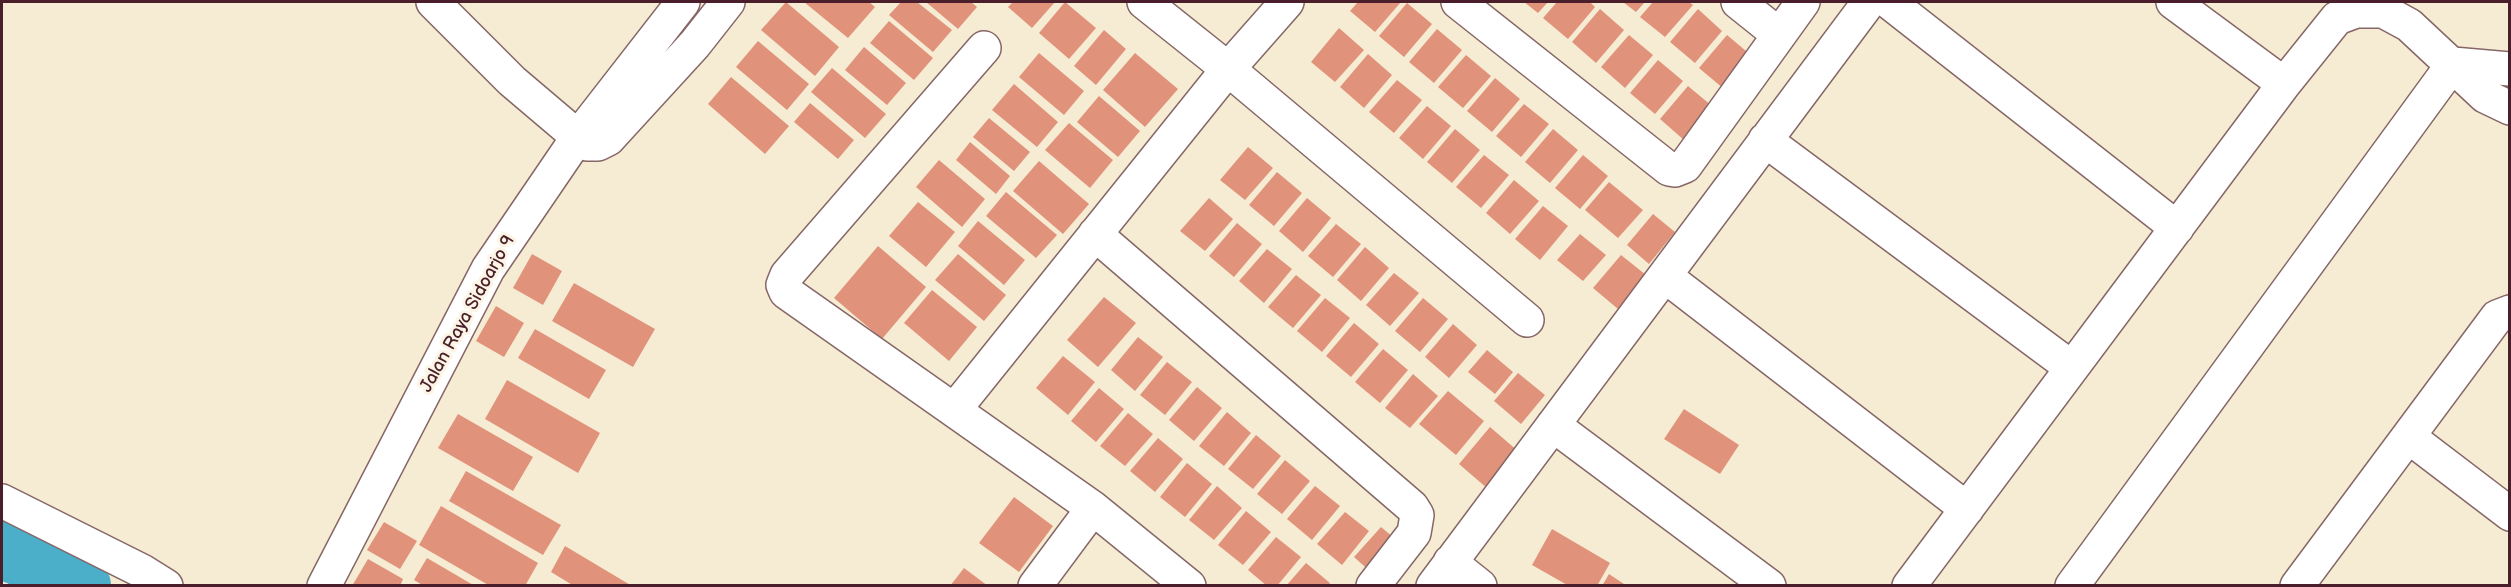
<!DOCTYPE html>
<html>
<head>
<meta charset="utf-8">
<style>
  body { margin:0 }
  #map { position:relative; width:2511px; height:587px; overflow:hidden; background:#f6ebd3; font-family:"Balsamiq Sans",sans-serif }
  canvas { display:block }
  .frame { position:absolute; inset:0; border:3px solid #4a1f2b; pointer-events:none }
</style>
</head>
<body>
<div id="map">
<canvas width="2511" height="587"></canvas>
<div class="frame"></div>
</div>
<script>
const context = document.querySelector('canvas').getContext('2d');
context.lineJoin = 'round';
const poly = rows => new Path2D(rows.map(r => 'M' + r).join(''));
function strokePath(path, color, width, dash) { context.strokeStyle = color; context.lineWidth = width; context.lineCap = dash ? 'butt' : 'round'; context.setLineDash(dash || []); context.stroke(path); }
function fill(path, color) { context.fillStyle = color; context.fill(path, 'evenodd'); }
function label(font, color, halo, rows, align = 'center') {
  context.font = font + ' "Balsamiq Sans",sans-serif'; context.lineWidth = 6; context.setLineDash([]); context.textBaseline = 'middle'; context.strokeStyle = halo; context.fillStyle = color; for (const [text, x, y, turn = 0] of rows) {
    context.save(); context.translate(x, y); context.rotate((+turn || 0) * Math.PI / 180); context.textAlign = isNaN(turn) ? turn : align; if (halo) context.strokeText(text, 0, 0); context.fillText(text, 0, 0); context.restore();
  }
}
const river = poly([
  [2,546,21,553,78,586]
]);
const building = poly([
  [786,2,839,47,815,76,761,30],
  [804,2,869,2,875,7,848,38],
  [901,2,917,2,952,30,933,52,889,15],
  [926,2,971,2,977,7,958,29],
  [1013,2,1055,2,1032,28,1008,7],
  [1065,2,1096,28,1069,59,1039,33],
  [1358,2,1401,2,1375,32,1350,11],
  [1524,2,1548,2,1538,13],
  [1557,2,1590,2,1595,7,1568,39,1543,18],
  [1623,2,1645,2,1636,12],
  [1653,2,1689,2,1693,5,1665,37,1640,17],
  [1407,3,1432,24,1404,57,1379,36],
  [1600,9,1624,30,1596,63,1572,42],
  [1698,9,1722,31,1695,63,1670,42],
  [889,21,933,58,914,80,870,43],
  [1339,28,1364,50,1335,82,1311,62],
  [1437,29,1462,50,1434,83,1409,62],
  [1104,30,1126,49,1096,85,1074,66],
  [1629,35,1653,55,1625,88,1601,67],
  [1727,35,1752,56,1724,89,1699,68],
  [758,41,809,84,787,110,736,67],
  [864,47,906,83,887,105,845,70],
  [1039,53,1084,91,1064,115,1019,77],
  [1135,53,1178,89,1145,127,1103,90],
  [1368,54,1392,75,1364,108,1340,87],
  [1466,55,1491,76,1463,108,1438,87],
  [1658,60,1683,81,1655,114,1630,93],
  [832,68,886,114,865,138,811,92],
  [731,77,789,126,765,154,708,104],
  [1495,78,1520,99,1492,132,1467,111],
  [1397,80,1422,100,1394,133,1369,112],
  [1014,84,1058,122,1037,147,992,110],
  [1688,86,1712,106,1684,140,1660,119],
  [1099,96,1140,131,1118,157,1077,122],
  [810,103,854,140,838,159,794,122],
  [1524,104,1549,124,1521,157,1496,136],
  [1427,106,1451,126,1423,159,1399,138],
  [989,118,1030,152,1014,171,973,137],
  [1069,123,1113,160,1090,188,1045,150],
  [1455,129,1480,150,1452,183,1427,162],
  [1553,129,1578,150,1550,183,1525,162],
  [970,142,1010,176,996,194,956,160],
  [1248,147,1273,168,1245,200,1220,180],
  [1484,155,1509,175,1481,208,1456,187],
  [1583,155,1608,176,1580,209,1555,188],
  [939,160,985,199,962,227,916,187],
  [1039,161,1089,204,1063,234,1013,191],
  [1277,172,1302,193,1274,226,1249,205],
  [1514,180,1539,201,1510,234,1486,213],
  [1609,182,1643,210,1618,238,1585,210],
  [1006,192,1057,235,1036,258,986,216],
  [1209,198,1233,219,1205,251,1180,231],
  [1307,198,1331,218,1303,252,1279,231],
  [918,202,955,232,926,267,889,236],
  [1543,206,1568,226,1540,260,1515,239],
  [1653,214,1675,232,1649,264,1627,245],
  [978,221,1025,260,1004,285,958,246],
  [1237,223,1262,244,1234,277,1209,256],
  [1336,224,1361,244,1333,277,1308,256],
  [1580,234,1606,255,1583,281,1557,260],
  [878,246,926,287,882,339,834,298],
  [1365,247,1389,268,1361,301,1337,280],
  [1267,249,1292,269,1264,303,1239,281],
  [532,254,562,271,543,305,513,288],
  [958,254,1006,295,984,321,935,280],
  [1621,255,1646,275,1618,309,1593,288],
  [1394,273,1419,293,1390,326,1366,305],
  [1296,275,1321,295,1293,328,1268,307],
  [574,283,655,329,633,367,552,321],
  [932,290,977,327,949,361,904,323],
  [1104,297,1136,323,1098,367,1067,340],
  [1325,298,1350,318,1322,352,1297,331],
  [1423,298,1448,319,1420,352,1395,331],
  [496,306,524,323,504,357,476,341],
  [1354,323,1379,344,1351,377,1326,356],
  [1453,324,1477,345,1449,378,1425,357],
  [535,329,606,370,589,399,518,358],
  [1138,337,1163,357,1135,391,1111,370],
  [1383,349,1408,370,1380,403,1355,382],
  [1487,350,1513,372,1495,394,1468,372],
  [1063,356,1095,382,1068,415,1036,388],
  [1167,362,1192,382,1165,415,1140,395],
  [1518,373,1545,395,1521,424,1494,401],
  [1413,374,1438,396,1410,428,1385,408],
  [507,380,600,433,578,473,485,419],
  [1197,387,1222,408,1194,441,1169,420],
  [1099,388,1124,409,1096,442,1071,421],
  [1448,391,1484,421,1456,455,1419,424],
  [1684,409,1739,445,1720,474,1664,439],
  [1227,412,1251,433,1224,466,1199,446],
  [1128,413,1153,434,1125,466,1100,446],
  [458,414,533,457,513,491,438,448],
  [1490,427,1519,452,1488,489,1459,464],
  [1256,435,1281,456,1253,489,1228,469],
  [1158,438,1183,459,1155,492,1130,471],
  [1285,460,1310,481,1282,514,1257,494],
  [1187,463,1212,484,1185,517,1160,497],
  [466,471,561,525,543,555,449,501],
  [1217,486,1242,508,1214,540,1189,520],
  [1315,486,1340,506,1312,540,1287,519],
  [1014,497,1053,526,1019,572,979,543],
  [441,506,538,563,525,586,490,586,419,545],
  [1246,511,1271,532,1243,565,1218,545],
  [1345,512,1369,531,1342,565,1317,544],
  [384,522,417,541,400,569,367,550],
  [1381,527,1400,543,1373,574,1354,557],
  [1552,529,1610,563,1597,586,1569,586,1532,565],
  [1276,537,1301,557,1277,586,1267,586,1248,570],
  [565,546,632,586,574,586,551,572],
  [427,558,475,586,424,586,414,580],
  [368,559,403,579,400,586,352,586],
  [1306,563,1330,583,1328,586,1286,586],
  [964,568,988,586,950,586],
  [1609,574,1627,586,1602,586]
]);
const minor = poly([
  [433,2,512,81,578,137,587,144,598,144,608,139,695,44,728,2],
  [1144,2,1228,69,1527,320],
  [1458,2,1669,169,1675,170,1685,166,1803,2],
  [1738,2,1778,34],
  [1889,2,2177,228],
  [984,48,787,275,783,285,786,292,1093,508,1189,586],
  [2453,64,2510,69],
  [2284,84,2337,18,2356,11,2383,11,2409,25,2485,96,2510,108],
  [1765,140,2072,368],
  [1095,234,1412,507,1417,515,1414,533,1373,586],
  [1665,276,1967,509],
  [955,409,1228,69,1287,2],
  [1553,425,1769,586],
  [2409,437,2510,514],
  [2,501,142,571,166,586],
  [1450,562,1480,586],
  [324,586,488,269,578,137,683,2],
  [1035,586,1093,508],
  [1433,586,1869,2],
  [1909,586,2284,84,2173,2],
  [2072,586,2453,64],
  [2297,586,2497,317,2510,312]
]);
const streetNames = [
  ["Jalan Raya Sidoarjo 9",468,314,-61]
];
strokePath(river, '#4bafca', 66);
fill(building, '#e0937a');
strokePath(minor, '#866666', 36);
strokePath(minor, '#fff', 33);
label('18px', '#4a1f2b', '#fcf5e5', streetNames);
</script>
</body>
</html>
